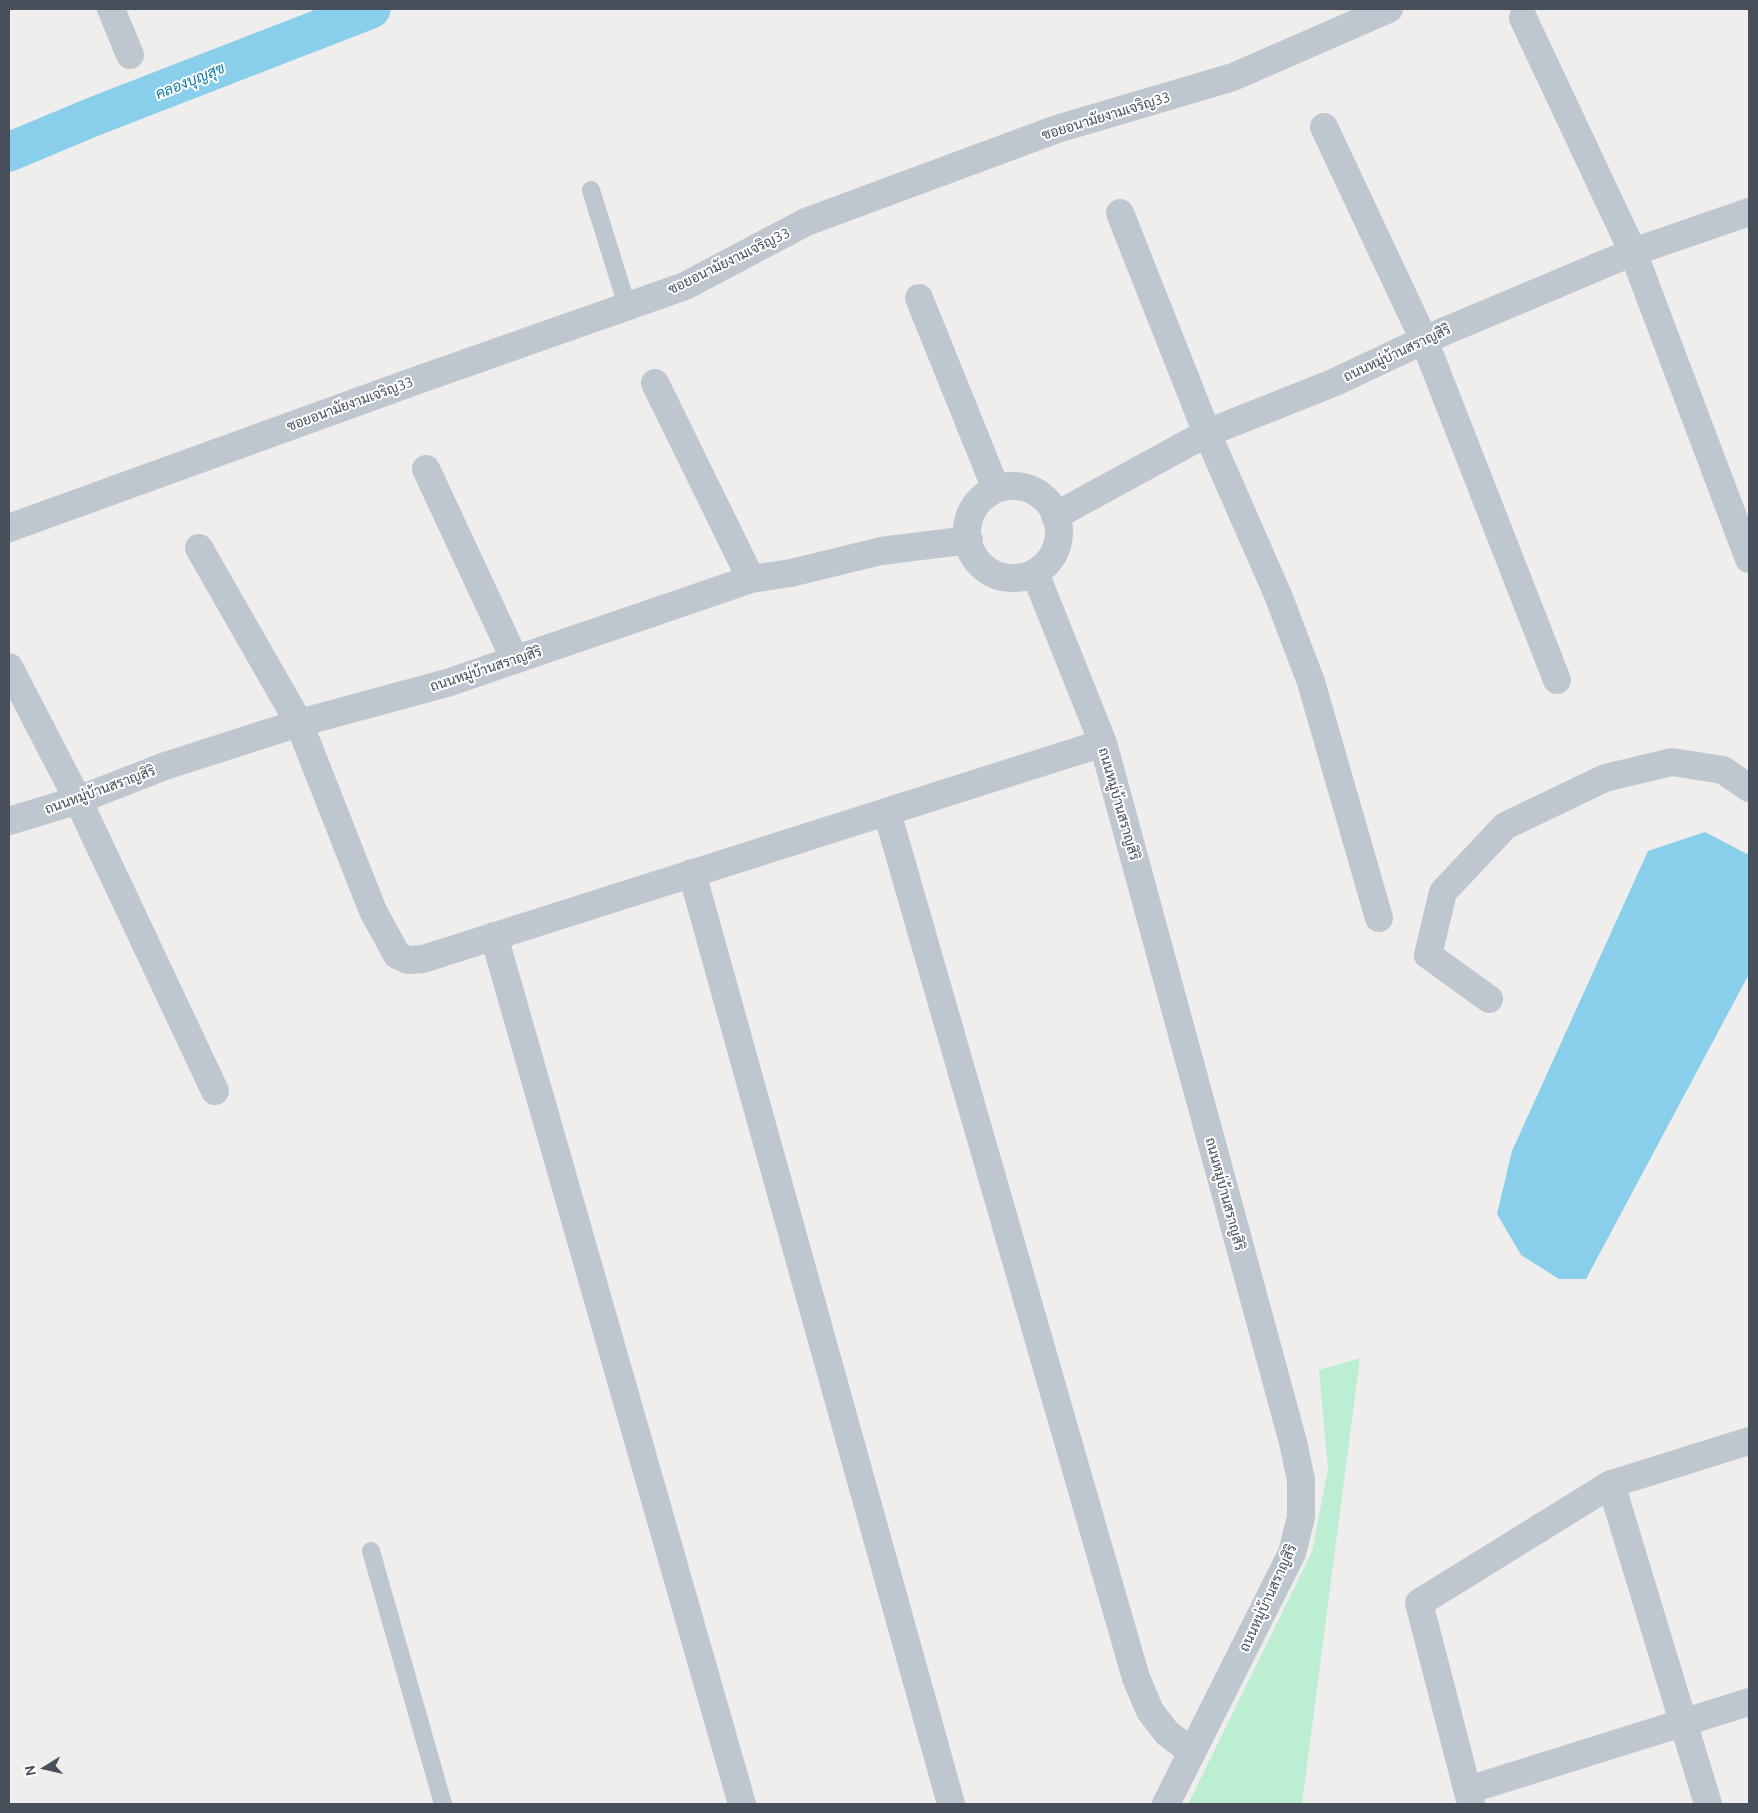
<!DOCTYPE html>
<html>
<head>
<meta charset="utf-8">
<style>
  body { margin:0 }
  #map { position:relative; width:1758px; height:1813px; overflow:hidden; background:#f0eded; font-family:Ubuntu,sans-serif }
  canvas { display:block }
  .frame { position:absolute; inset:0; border:10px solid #464f5a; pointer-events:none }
  .north { position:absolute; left:20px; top:1743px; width:50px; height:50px; -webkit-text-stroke:4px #fff; paint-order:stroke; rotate:260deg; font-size:14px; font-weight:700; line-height:20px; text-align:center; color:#464f5a }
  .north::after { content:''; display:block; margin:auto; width:18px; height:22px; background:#464f5a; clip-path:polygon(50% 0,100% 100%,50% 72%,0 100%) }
</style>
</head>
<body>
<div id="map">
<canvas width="1758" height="1813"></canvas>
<div class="frame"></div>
<div class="north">N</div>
</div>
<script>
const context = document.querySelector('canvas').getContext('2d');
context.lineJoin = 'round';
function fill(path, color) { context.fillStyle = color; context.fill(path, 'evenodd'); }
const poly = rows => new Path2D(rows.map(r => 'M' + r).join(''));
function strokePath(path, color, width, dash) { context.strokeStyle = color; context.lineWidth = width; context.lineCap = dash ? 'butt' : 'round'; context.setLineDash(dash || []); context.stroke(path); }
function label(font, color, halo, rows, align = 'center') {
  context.font = font + ' Ubuntu,Sarabun,sans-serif'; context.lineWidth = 4; context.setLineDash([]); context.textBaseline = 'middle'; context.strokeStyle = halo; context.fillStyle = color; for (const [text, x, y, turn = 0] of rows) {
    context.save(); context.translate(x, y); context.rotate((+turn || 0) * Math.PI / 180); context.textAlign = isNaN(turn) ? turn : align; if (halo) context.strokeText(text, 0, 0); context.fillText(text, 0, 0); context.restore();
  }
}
const green = poly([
  [1360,1358,1302,1804,1188,1804,1312,1552,1328,1469,1319,1370]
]);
const water = poly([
  [1705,832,1749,855,1749,974,1586,1279,1559,1279,1521,1255,1497,1214,1512,1151,1648,851]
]);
const canal = poly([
  [9,152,95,116,371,9]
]);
const lane = poly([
  [591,190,627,306],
  [371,1551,443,1804]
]);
const street = poly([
  [111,9,130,55],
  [1523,18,1633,252,1749,559],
  [1324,127,1424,340,1557,680],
  [1120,213,1207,433,1278,595,1311,682,1379,918],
  [919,298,996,489],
  [655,383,751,579],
  [426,469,515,660],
  '967 532a46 46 0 1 1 92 0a46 46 0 1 1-92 0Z',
  [1055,516,1207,433,1333,383,1424,340,1633,252,1749,212],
  [9,528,415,381,685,286,806,222,1057,129,1233,77,1389,9],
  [199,548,299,723,373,911,397,955,408,960,423,959,1103,743],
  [1035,573,1103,743,1293,1442,1301,1480,1301,1517,1292,1553,1166,1804],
  [9,667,78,800,215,1091],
  [887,812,1136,1678,1150,1711,1167,1733,1192,1752],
  [9,821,78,800,165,766,299,723,447,683,751,579,791,573,881,551,969,540],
  [692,873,951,1804],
  [494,936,742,1804],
  [1489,999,1428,955,1443,892,1505,826,1605,778,1672,762,1723,770,1749,788],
  [1468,1790,1749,1702],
  [1471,1804,1419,1603,1611,1484],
  [1708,1804,1611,1484,1749,1441]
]);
const streetNames = [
  ["ซอยอนามัยงามเจริญ33",1106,116,-17],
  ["ซอยอนามัยงามเจริญ33",729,261,-26],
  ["ถนนหมู่บ้านสราญสิริ",1397,353,-25],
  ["ซอยอนามัยงามเจริญ33",350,404,-20],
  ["ถนนหมู่บ้านสราญสิริ",486,669,-18],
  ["ถนนหมู่บ้านสราญสิริ",100,790,-20],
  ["ถนนหมู่บ้านสราญสิริ",1119,804,74],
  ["ถนนหมู่บ้านสราญสิริ",1225,1194,75],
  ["ถนนหมู่บ้านสราญสิริ",1268,1598,-65]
];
const waterNames = [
  ["คลองบุญสุข",190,81,-22]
];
fill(green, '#bceed3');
fill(water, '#89ceea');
strokePath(canal, '#89ceea', 39);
strokePath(lane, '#bec6cf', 18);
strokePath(street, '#bec6cf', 28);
label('14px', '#464f5a', '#fff', streetNames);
label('italic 15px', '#0e7aa5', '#fff', waterNames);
</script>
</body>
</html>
